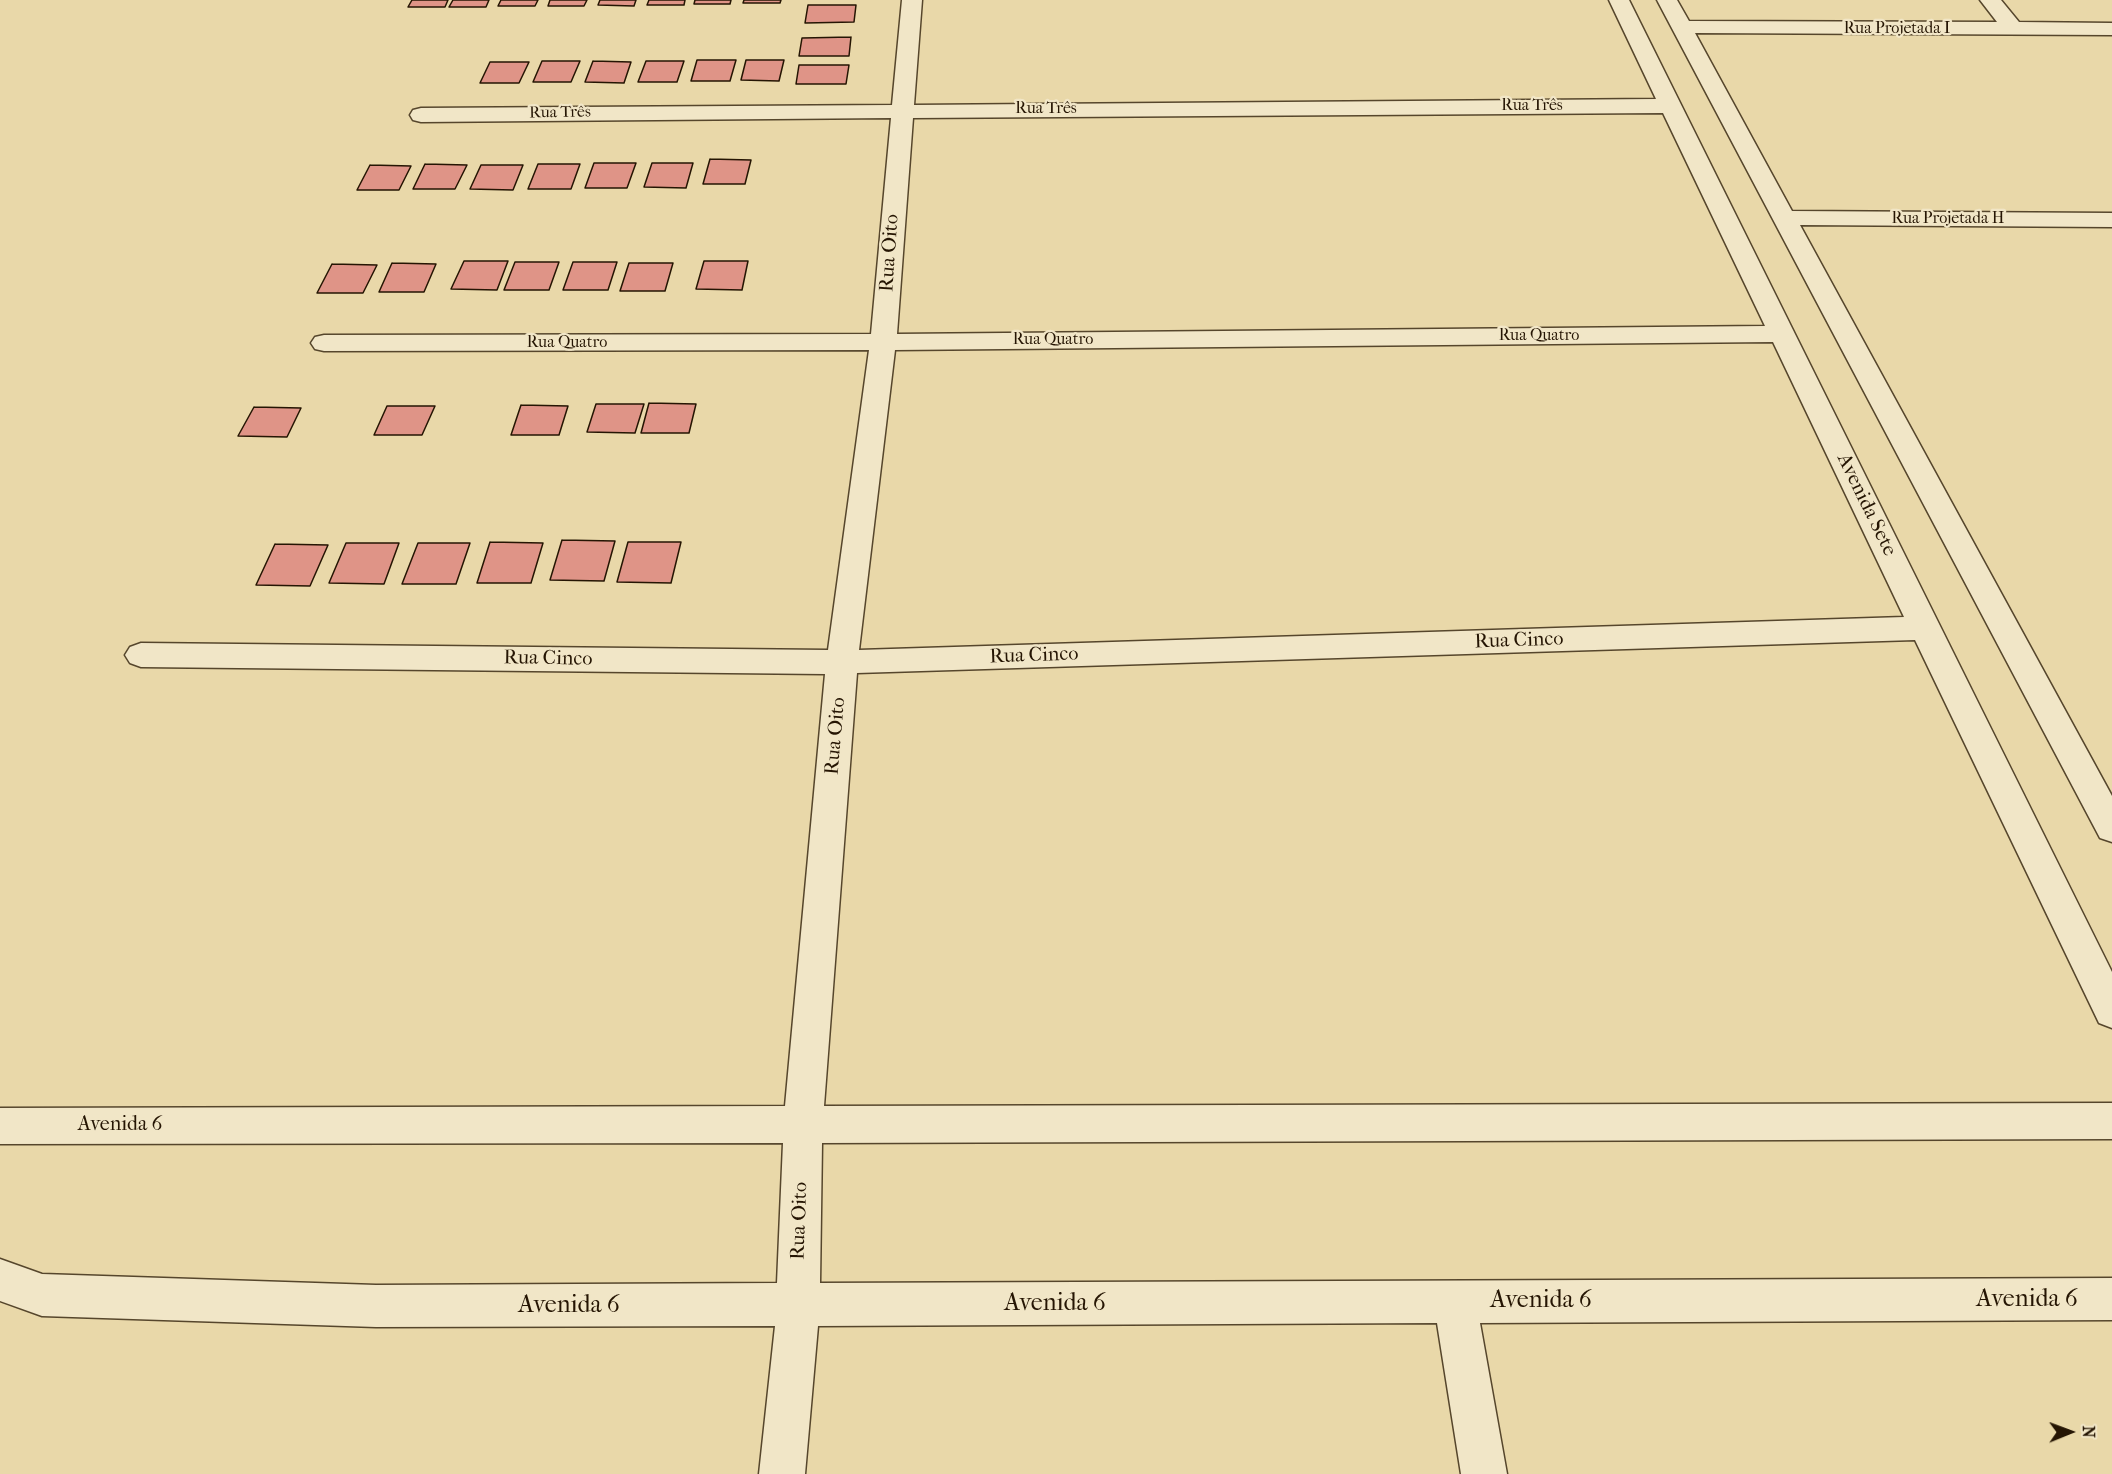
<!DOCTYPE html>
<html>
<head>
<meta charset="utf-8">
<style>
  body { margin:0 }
  #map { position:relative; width:2112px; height:1474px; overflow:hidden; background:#e9d8a9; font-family:"IM FELL French Canon",serif }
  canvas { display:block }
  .north { position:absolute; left:2040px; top:1402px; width:60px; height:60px; -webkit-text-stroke:4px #f1e6c7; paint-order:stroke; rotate:89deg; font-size:16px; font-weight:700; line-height:24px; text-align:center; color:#251503 }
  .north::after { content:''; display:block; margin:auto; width:21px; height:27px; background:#251503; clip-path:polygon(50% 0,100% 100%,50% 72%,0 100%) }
</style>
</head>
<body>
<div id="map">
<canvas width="2112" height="1474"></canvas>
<div class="north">N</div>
</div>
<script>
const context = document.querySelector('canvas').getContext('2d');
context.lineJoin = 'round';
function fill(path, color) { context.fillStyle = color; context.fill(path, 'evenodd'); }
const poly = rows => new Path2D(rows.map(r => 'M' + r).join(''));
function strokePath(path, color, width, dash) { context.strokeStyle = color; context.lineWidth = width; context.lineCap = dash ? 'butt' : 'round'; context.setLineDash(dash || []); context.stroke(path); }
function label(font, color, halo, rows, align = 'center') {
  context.font = font + ' "IM FELL French Canon",serif'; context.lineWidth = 4.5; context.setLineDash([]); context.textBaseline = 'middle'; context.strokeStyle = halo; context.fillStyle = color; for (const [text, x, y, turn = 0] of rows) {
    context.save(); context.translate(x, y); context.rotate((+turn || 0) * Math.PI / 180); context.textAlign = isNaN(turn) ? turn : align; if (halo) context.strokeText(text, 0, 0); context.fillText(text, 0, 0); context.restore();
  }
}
const building = poly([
  [412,0,448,0,445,7,408,7,412,0],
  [453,0,489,0,486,7,449,7,453,0],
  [501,0,538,0,535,6,498,6,501,0],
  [550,0,587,0,584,6,548,6,550,0],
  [600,0,636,0,634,6,598,5,600,0],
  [649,0,685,0,684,5,647,5,649,0],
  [695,0,731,0,730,4,694,4,695,0],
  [744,0,781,0,780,3,743,3,744,0],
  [808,5,856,5,854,22,805,23,808,5],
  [851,37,849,56,799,56,802,38,851,37],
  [697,60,736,60,730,81,691,81,697,60],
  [746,60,784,60,779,81,741,80,746,60],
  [542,61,580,61,571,82,533,82,542,61],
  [593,61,631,62,624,83,585,82,593,61],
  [646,61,684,61,677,82,638,82,646,61],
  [490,62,529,62,519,83,480,83,490,62],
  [799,65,849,65,846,84,796,84,799,65],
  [710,159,751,160,745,184,703,184,710,159],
  [594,163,636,163,627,188,585,188,594,163],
  [652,163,693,163,686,188,644,187,652,163],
  [425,164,467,165,455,189,413,189,425,164],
  [538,164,580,164,571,189,528,189,538,164],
  [370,165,411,166,399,190,357,190,370,165],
  [481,165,523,165,513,190,470,189,481,165],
  [464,261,508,261,497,290,451,289,464,261],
  [704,261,748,261,742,290,696,289,704,261],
  [515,262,559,262,549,290,504,290,515,262],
  [573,262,617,262,608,290,563,290,573,262],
  [392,263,436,264,424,292,379,292,392,263],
  [629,263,673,263,665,291,620,291,629,263],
  [332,264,377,265,363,293,317,293,332,264],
  [649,403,696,404,689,433,641,433,649,403],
  [596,404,644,404,635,433,587,432,596,404],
  [521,405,568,406,559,435,511,435,521,405],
  [387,406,435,406,422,435,374,435,387,406],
  [254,407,301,408,287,437,238,436,254,407],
  [562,540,615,541,604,581,550,580,562,540],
  [490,542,543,543,531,583,477,583,490,542],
  [628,542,681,542,671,583,617,582,628,542],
  [346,543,399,543,384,584,329,583,346,543],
  [418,543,470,543,456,584,402,584,418,543],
  [275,544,328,545,310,586,256,585,275,544]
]);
const minor = poly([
  [902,0,922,0,914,105,1656,99,1609,0,1629,0,2112,972,2112,1028,2099,1023,1915,640,857,673,824,1106,2112,1103,2112,1139,822,1143,820,1283,2112,1278,2112,1320,1480,1323,1507,1474,1461,1474,1437,1323,818,1326,805,1474,759,1474,775,1326,376,1327,42,1316,0,1301,0,1259,42,1274,376,1285,777,1283,783,1143,0,1144,0,1108,785,1106,825,674,141,667,130,663,125,655,130,647,141,643,828,650,869,350,324,351,315,349,311,343,315,337,324,335,871,334,891,118,421,122,413,120,410,115,413,110,421,108,892,105,902,0],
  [1663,113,1765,326,897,334,913,118,1663,113],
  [1773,342,1904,617,859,650,895,350,1773,342],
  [1657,0,1677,0,1689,21,1997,22,1980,0,2001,0,2019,22,2112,23,2112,35,1695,33,1792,211,2112,213,2112,227,1800,225,2112,796,2112,842,2100,838,1657,0]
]);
const farStreetnames = [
  ["Rua Projetada I",1897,29],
  ["Rua Três",1532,106],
  ["Rua Três",1046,109],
  ["Rua Três",560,113,-1],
  ["Rua Projetada H",1948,219],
  ["Rua Quatro",1539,336],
  ["Rua Quatro",1053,340],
  ["Rua Quatro",567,343]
];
const streetNames = [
  ["Rua Oito",890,253,-86],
  ["Avenida Sete",1866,505,64],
  ["Rua Cinco",1519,641,-2],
  ["Rua Cinco",1034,656,-2],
  ["Rua Cinco",548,659,1],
  ["Rua Oito",836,736,-85],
  ["Avenida 6",120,1125],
  ["Rua Oito",800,1221,-88]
];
const nearStreetnames = [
  ["Avenida 6",2027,1300],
  ["Avenida 6",1541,1301],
  ["Avenida 6",1055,1304],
  ["Avenida 6",569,1306]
];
fill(building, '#df9487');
strokePath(building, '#251503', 1.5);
strokePath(minor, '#56462c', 3);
fill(minor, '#f1e6c7');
label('16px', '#251503', '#f1e6c7', farStreetnames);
label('20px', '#251503', '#f1e6c7', streetNames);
label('24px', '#251503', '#f1e6c7', nearStreetnames);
</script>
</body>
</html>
